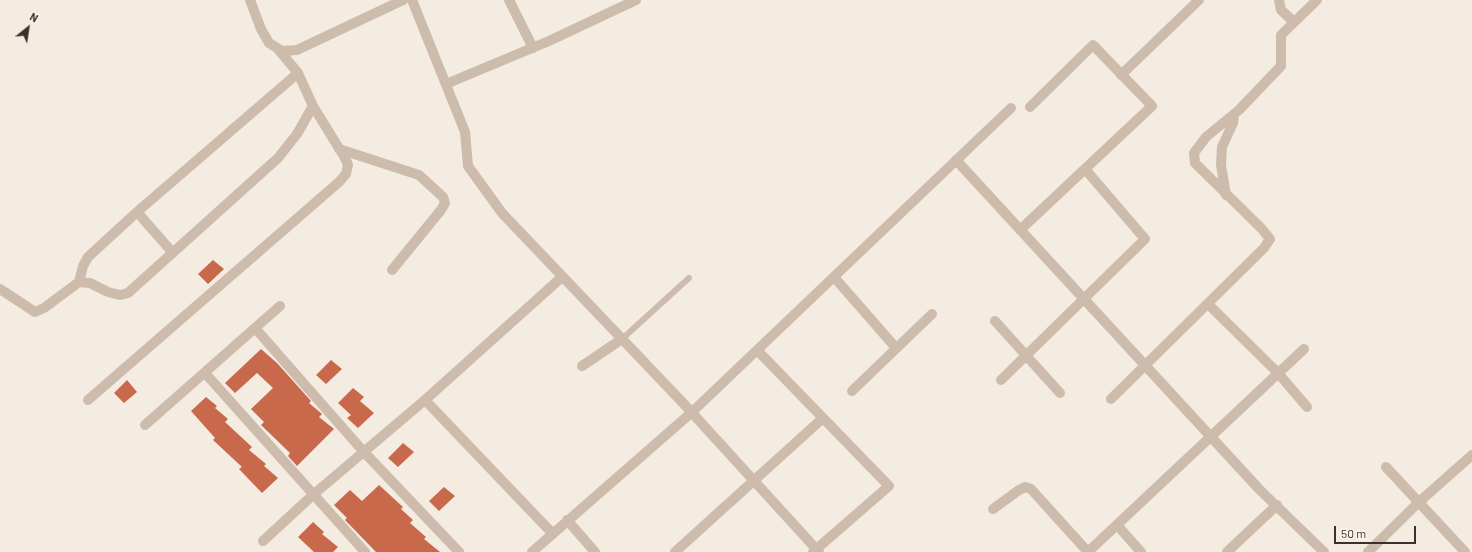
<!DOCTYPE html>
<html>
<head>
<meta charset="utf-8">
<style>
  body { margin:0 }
  #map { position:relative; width:1472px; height:552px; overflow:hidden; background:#f4ebe1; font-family:Barlow,sans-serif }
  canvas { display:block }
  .north { position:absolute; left:8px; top:8px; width:40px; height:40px; -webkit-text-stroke:3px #fbf5ee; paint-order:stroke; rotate:30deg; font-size:11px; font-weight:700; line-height:16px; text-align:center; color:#3b302b }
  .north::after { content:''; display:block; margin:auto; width:14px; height:18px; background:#3b302b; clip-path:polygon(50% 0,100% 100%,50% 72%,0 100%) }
  .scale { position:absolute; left:1334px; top:526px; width:82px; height:18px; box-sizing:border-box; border:2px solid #3b302b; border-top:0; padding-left:5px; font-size:12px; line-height:14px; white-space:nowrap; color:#3b302b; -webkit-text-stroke:3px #fbf5ee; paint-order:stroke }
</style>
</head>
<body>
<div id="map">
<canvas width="1472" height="552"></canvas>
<div class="north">N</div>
<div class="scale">50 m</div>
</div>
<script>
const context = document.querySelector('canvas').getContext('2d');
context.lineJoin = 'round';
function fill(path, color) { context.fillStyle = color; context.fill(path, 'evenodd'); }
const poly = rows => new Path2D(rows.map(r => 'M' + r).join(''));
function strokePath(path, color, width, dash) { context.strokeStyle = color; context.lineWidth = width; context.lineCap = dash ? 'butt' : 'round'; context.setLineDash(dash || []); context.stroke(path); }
const building = poly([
  [213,260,224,269,208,284,198,274],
  [261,349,277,363,311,401,309,403,322,414,319,417,334,429,297,466,288,456,290,453,261,425,264,422,251,409,273,388,257,373,235,393,225,383],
  [331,360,342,369,326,384,316,375],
  [127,380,137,392,124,403,114,393],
  [353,388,364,397,360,401,374,413,358,428,347,418,351,415,338,403],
  [206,397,217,406,215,408,228,419,225,422,252,447,249,450,266,464,264,466,278,478,262,493,239,469,242,467,213,440,215,438,191,411],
  [403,443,414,452,398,467,388,458],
  [379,485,403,507,401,509,413,520,410,523,426,537,424,539,440,552,376,552,345,520,347,518,334,505,350,490,362,501],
  [444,487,455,496,439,511,429,501],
  [313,522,324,532,322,534,338,547,333,552,314,552,298,537]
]);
const service = poly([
  [622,339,689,278]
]);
const minor = poly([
  [250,0,261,29,269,43,282,51,297,50,403,0],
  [412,0,465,132,468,166,502,213,684,404,819,552],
  [509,0,533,48],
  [1279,0,1281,10,1294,22],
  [1121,75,1199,0],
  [446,84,549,41,636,0],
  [339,149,419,175,443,197,445,203,441,210,392,270],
  [956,160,1259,489,1324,552],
  [1226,195,1221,165,1222,147,1233,123,1234,114],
  [137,212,173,253],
  [1020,230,1152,106,1093,45,1030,107],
  [834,277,896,348],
  [79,282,83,266,88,257,137,212,298,73],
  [0,289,35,312,44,308,79,282,90,283,108,292,120,295,128,293,278,158,297,134,313,106],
  [1208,304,1278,373,1307,407],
  [995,321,1060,393],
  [255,328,363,451,459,552],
  [757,350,889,486,813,552],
  [582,366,622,339],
  [205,373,365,552],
  [1001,380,1145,239,1085,169],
  [852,391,932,314],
  [1111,399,1264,248,1270,239,1262,229,1195,163,1194,153,1206,137,1239,110,1281,66,1281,35,1317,0],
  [88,400,339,182,346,174,348,165,345,158,313,106,298,73,278,49],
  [425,400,562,277],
  [145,425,280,306],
  [1386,467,1465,552],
  [993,509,1019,490,1025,487,1031,489,1088,552],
  [567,520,595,552],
  [1117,525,1141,552],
  [263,541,314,494,425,400,552,533],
  [532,552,691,413,1011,108],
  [675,552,823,418],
  [1088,552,1304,349],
  [1227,552,1277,505],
  [1368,552,1419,502,1472,455]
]);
fill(building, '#c8694b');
strokePath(service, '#cdbbac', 6);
strokePath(minor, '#cdbbac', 10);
</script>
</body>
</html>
